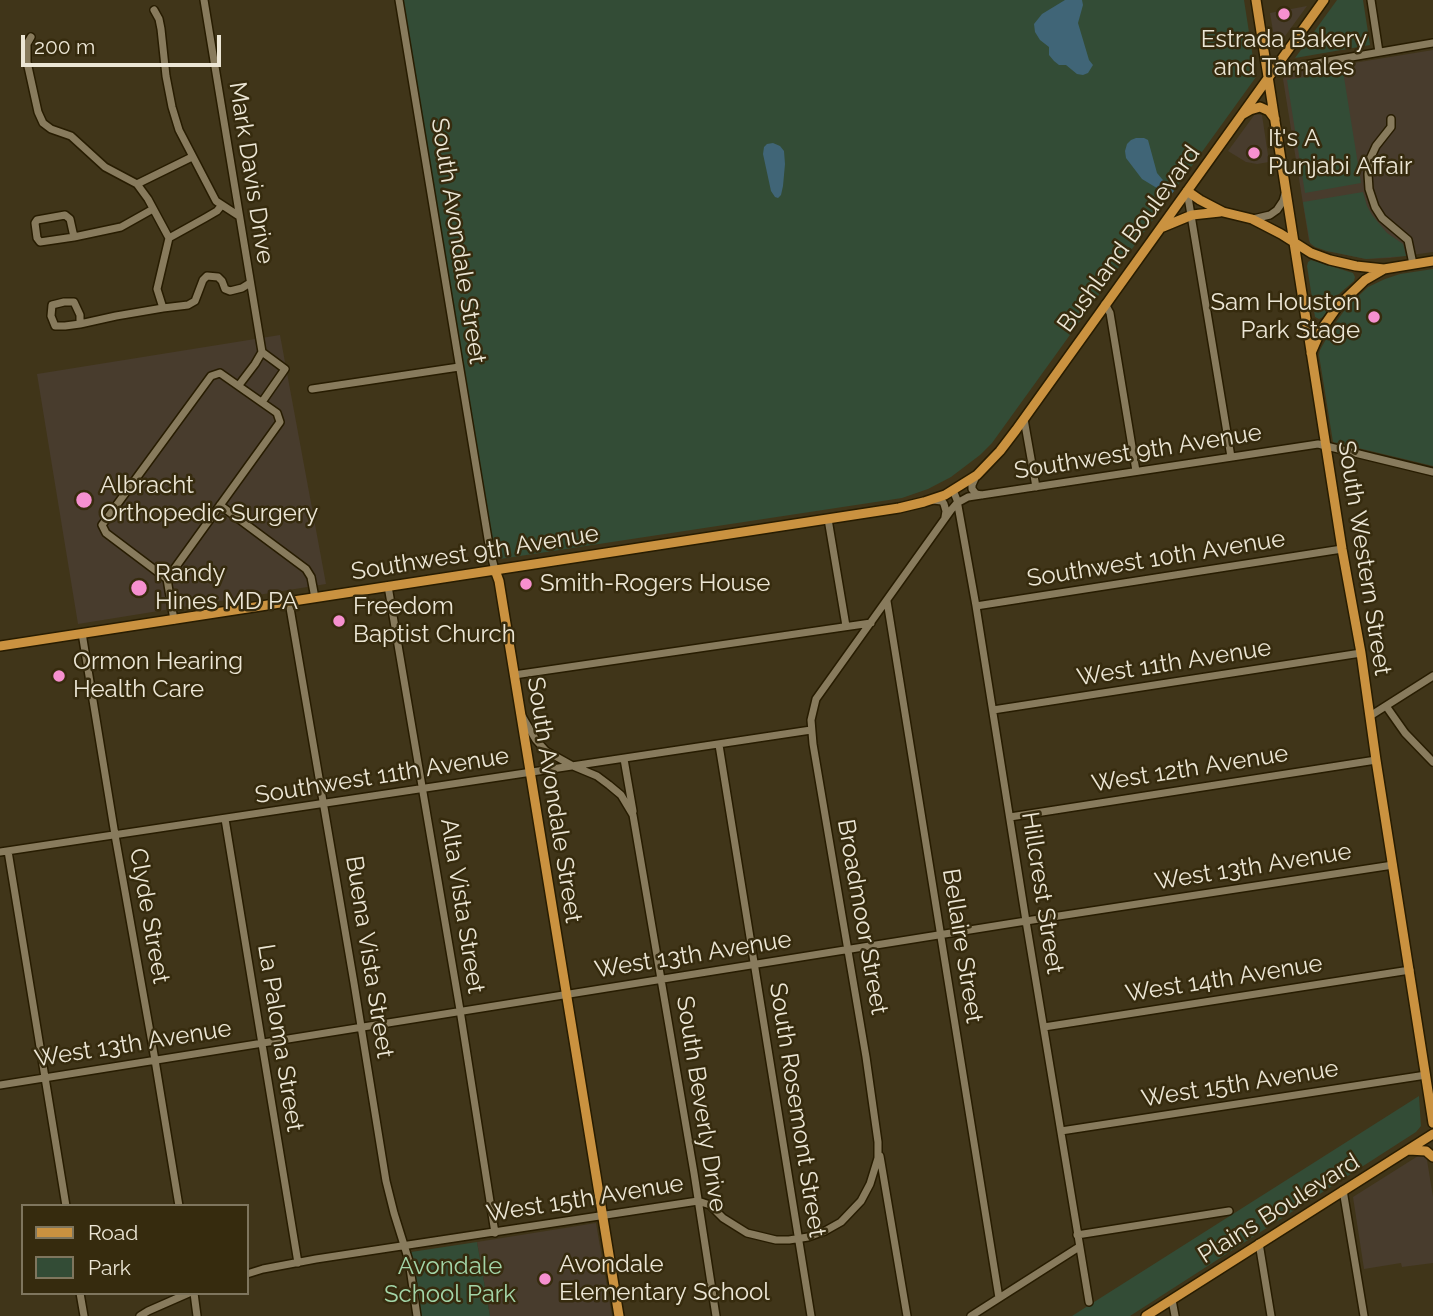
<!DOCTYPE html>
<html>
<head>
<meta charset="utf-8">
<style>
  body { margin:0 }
  #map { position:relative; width:1433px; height:1316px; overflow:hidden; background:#403519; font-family:Raleway,sans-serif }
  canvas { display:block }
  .legend { position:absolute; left:21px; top:1204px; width:228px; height:91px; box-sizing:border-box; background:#362b0e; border:2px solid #7f765e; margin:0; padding:9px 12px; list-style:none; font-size:21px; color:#ece6d5 }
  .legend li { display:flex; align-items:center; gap:14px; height:35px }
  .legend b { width:35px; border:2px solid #7f765e }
  .scale { position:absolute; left:21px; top:35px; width:200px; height:32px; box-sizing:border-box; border:4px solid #ece6d5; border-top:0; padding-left:9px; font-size:21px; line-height:24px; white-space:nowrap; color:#ece6d5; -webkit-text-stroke:5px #362b0e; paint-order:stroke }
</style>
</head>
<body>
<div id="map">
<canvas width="1433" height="1316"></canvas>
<ul class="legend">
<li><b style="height:9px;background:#ca9240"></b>Road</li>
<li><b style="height:19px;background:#334c36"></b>Park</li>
</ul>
<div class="scale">200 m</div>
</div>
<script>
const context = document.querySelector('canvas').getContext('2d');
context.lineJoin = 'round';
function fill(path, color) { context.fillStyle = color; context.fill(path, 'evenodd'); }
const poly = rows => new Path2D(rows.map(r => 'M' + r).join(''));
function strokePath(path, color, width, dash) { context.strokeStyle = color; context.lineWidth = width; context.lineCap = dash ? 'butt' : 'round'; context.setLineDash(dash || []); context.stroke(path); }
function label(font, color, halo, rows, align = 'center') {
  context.font = font + ' Raleway,sans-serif'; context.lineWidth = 5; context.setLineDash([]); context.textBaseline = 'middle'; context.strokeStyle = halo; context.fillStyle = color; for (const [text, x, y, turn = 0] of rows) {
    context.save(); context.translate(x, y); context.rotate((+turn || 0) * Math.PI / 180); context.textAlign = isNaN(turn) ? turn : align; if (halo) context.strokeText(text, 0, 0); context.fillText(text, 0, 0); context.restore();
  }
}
const commercial = poly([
  [1307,6,1280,43,1278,45,1275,43,1270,13],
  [1433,50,1433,252,1390,258,1366,259,1327,251,1312,245,1309,241,1283,79,1286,74],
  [1255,114,1262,115,1269,162,1257,164,1246,162,1228,151],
  [280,335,326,584,78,624,37,374],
  [1418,1156,1424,1156,1427,1160,1433,1197,1433,1263,1402,1267,1401,1263,1364,1269,1353,1197],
  [596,1223,612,1316,490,1316,477,1242]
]);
const green = poly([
  [403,0,1244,0,1256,77,992,443,980,455,951,477,928,489,902,498,500,559,497,557,494,551],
  [1337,0,1363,0,1370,45,1295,58],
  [1343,71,1361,183,1305,193,1287,80],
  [1363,192,1367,206,1372,215,1387,233,1403,244,1406,256,1366,259,1327,251,1315,247,1310,243,1303,202],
  [1311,260,1353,273,1355,277,1354,281,1339,294,1323,317,1319,319,1315,317,1307,266,1308,262],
  [1433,269,1433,466,1333,442,1319,355,1320,350,1334,325,1346,308,1368,287,1385,279,1400,274],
  [1419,1096,1421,1126,1416,1132,1130,1316,1072,1316],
  [477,1242,490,1316,421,1316,411,1252]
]);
const water = poly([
  [1065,0,1082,0,1083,5,1078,23,1089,60,1093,65,1088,73,1083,75,1077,74,1066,65,1059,65,1054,61,1049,55,1049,47,1040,40,1035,32,1034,24,1042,14],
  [1136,138,1144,138,1148,140,1157,173,1162,179,1174,191,1170,196,1142,179,1126,158,1125,151,1127,144,1131,140],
  [773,143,780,146,784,151,785,164,783,186,781,195,778,198,775,197,771,191,763,154,764,147,767,144]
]);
const minor = poly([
  [204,0,262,352,255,364,239,385],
  [399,0,490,551,495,570],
  [1371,0,1379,52],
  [154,10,159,19,161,29,166,76,172,107,179,130,216,201,239,216],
  [31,37,27,44,27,62,38,112,43,123,51,129,71,136,105,167,137,184,148,199,169,238,157,289,163,308],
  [1273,73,1282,69,1433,43],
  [1391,119,1391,127,1376,146,1370,159,1368,174,1369,189,1375,207,1382,218,1408,240,1413,264],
  [137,184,192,157],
  [1187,191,1231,457],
  [1253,219,1270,215,1277,210,1283,201,1285,194],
  [74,237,70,219,65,215,37,220,35,223,37,238,40,242,74,237,121,227,153,209],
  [169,238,205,218,217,211,221,206],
  [1105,304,1110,313,1136,471],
  [80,324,80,315,74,302,64,302,52,305,51,316,55,326,65,326,80,324,116,316,163,308,188,305,195,301,203,280,207,276,218,277,222,281,225,289,230,291,242,288,250,283],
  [312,389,459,367],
  [262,402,285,369,262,352],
  [1024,419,1036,487],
  [976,476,972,485,972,489,976,494,982,495],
  [953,490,957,500,976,606,1026,921,1089,1302],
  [933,500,942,501,944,504,946,511,945,517],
  [220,505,306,569,311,577,315,598],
  [828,519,846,626],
  [167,579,106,533,102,525,211,376,220,373,277,413,280,422,167,579,174,620],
  [388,586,460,1010,495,1233],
  [887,601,999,1298],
  [289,602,354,983,386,1181,394,1213,409,1261,417,1316],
  [976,606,1342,549],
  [82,633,115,835,155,1060,179,1206],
  [514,675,871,623],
  [1386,706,1405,733,1433,762],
  [993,710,1361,653],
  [522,716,536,740,546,751,573,766,597,776,609,785,621,795,633,815,694,1173,716,1316],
  [1370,716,1433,676],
  [719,745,811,1316],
  [624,759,633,811],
  [1010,817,1376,760],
  [225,819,298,1263],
  [8,851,66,1206],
  [0,852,811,730],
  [1044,1027,1410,970],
  [0,1085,1026,921,1393,865],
  [1061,1131,1426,1075],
  [880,1156,907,1316],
  [1343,1190,1364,1316],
  [1077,1235,1229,1211],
  [1259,1243,1271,1316],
  [247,1274,263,1269,316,1259,698,1201,710,1205,723,1218,747,1233,776,1240,789,1240,808,1237,825,1231,841,1222,861,1201,870,1184,878,1158,878,1142,866,1057,813,744,811,720,816,699,951,510,957,503,968,497,1318,444,1433,472],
  [80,1293,84,1316],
  [194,1293,197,1316],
  [1172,1300,1175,1316],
  [140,1316,148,1311,189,1293],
  [971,1316,1079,1247]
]);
const major = poly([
  [1256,0,1342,549,1361,653,1376,760,1433,1123],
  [1243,114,1250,110,1260,107,1269,111,1275,119],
  [1187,191,1200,200,1223,212,1252,219,1281,234,1311,253,1330,260,1356,266,1384,269,1433,261],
  [1163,227,1192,215,1220,212],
  [1311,353,1321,330,1338,306,1365,280,1384,269],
  [495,570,499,581,619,1316],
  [0,646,899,508,924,502,945,495,977,475,1000,451,1016,430,1324,0],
  [1409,1150,1426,1151,1433,1157],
  [1146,1316,1433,1134]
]);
const markers = [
  [1284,14,7,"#f690cf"],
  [1254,153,7,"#f690cf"],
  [1374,317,7,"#f690cf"],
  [84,500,9,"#f690cf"],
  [526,584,7,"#f690cf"],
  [139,588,9,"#f690cf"],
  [339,621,7,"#f690cf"],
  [59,676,7,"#f690cf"],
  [545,1279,7,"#f690cf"]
];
const poiNames = [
  ["Estrada Bakery",1284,40,"center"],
  ["and Tamales",1284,68,"center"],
  ["It's A",1268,139],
  ["Punjabi Affair",1268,167],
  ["Sam Houston",1360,303,"right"],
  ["Park Stage",1360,331,"right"],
  ["Albracht",100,486],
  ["Orthopedic Surgery",100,514],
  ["Randy",155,574],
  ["Hines MD PA",155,602],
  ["Smith-Rogers House",540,584],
  ["Freedom",353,607],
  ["Baptist Church",353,635],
  ["Ormon Hearing",73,662],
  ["Health Care",73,690],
  ["Avondale",559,1265],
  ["Elementary School",559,1293]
];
const streetNames = [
  ["Mark Davis Drive",251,173,81],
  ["Bushland Boulevard",1129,239,-54],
  ["South Avondale Street",458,241,81],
  ["Southwest 9th Avenue",1138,452,-9],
  ["Southwest 9th Avenue",475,553,-9],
  ["South Western Street",1364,558,81],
  ["Southwest 10th Avenue",1156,559,-9],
  ["West 11th Avenue",1174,663,-9],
  ["West 12th Avenue",1190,769,-9],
  ["Southwest 11th Avenue",382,776,-9],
  ["South Avondale Street",554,800,81],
  ["West 13th Avenue",1253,867,-9],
  ["Hillcrest Street",1042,893,81],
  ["Alta Vista Street",462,906,81],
  ["Clyde Street",149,916,80],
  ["Broadmoor Street",862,917,80],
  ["Bellaire Street",962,946,81],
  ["West 13th Avenue",693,955,-9],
  ["Buena Vista Street",369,957,81],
  ["West 14th Avenue",1224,979,-9],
  ["La Paloma Street",280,1038,81],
  ["West 13th Avenue",133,1044,-9],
  ["West 15th Avenue",1240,1084,-9],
  ["South Beverly Drive",701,1104,81],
  ["South Rosemont Street",797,1110,81],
  ["West 15th Avenue",585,1199,-9],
  ["Plains Boulevard",1279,1209,-32]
];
const parkNames = [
  ["Avondale",450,1267],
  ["School Park",450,1295]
];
fill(commercial, '#483c2d');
fill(green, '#334c36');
fill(water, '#406577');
strokePath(minor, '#271c01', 10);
strokePath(major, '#271c01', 12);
strokePath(minor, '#887b5d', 7);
strokePath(major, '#ca9240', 9);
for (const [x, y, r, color] of markers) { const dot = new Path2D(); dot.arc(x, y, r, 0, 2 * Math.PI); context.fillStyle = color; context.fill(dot); strokePath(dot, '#362b0e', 2.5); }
label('24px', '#ece6d5', '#362b0e', poiNames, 'left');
label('24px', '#ece6d5', '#362b0e', streetNames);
label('24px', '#a3d5a8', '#362b0e', parkNames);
</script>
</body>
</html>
